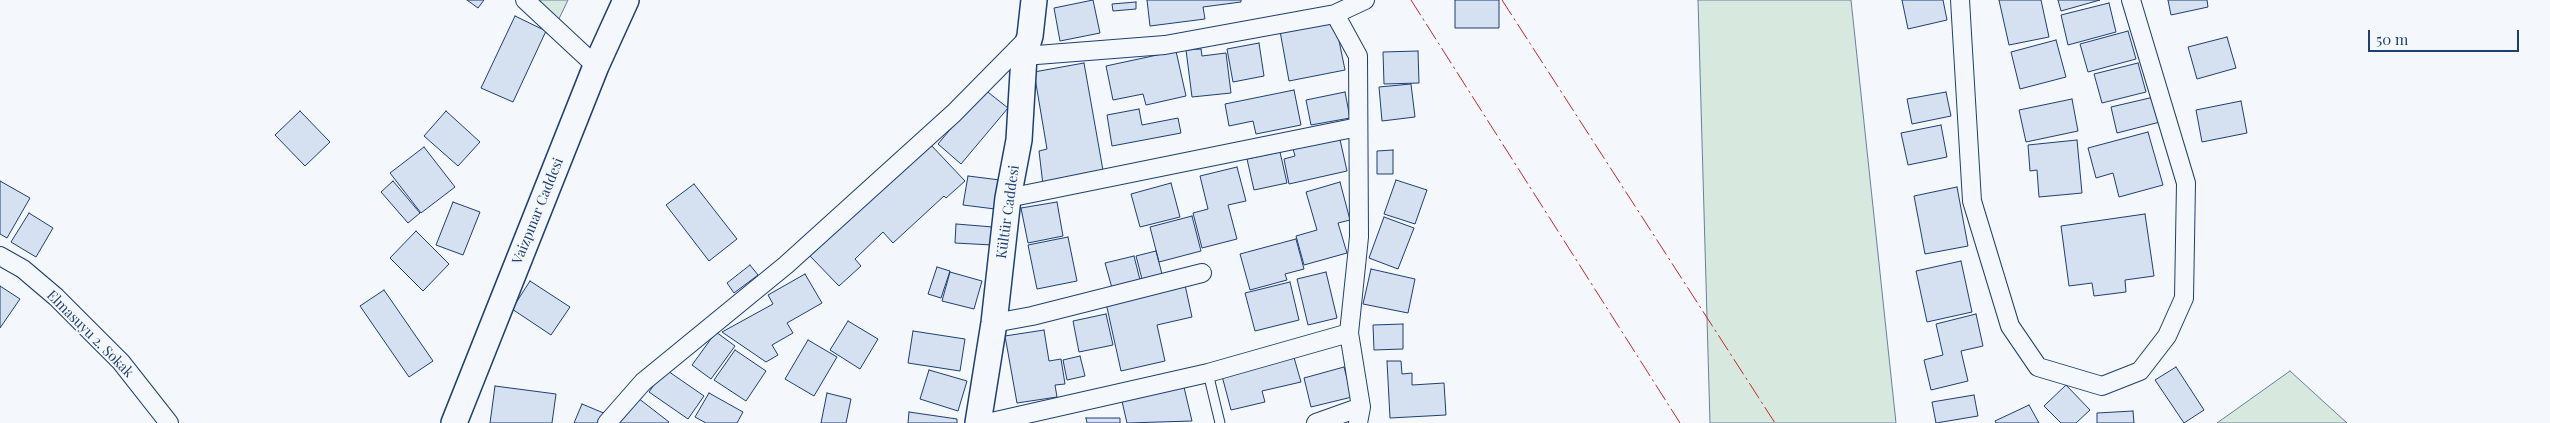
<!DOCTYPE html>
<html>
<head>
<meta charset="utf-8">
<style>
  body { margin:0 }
  #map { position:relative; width:2550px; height:423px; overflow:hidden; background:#f4f7fb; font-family:"Playfair Display",serif }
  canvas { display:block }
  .scale { position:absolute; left:2368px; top:30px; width:151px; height:22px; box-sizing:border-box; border:2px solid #1d3f73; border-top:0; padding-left:6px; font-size:15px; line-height:18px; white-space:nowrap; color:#1d3f73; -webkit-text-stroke:4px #f4f7fb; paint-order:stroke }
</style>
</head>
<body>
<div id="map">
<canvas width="2550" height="423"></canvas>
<div class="scale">50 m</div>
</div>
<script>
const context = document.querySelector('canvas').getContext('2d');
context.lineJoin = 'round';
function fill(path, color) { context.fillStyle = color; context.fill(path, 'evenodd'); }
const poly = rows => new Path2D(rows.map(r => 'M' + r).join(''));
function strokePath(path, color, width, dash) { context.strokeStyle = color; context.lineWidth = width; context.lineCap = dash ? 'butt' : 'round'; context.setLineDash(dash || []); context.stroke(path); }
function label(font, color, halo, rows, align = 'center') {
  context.font = font + ' "Playfair Display",serif'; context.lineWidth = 4; context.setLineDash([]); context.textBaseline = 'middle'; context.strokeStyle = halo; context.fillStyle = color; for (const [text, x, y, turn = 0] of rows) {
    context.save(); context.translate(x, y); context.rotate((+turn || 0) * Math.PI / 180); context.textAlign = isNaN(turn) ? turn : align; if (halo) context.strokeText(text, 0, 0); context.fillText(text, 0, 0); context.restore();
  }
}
const green = poly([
  [525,0,568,0,555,27,525,0],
  [1698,0,1851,0,1896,423,1710,423,1698,0],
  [2290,371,2347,423,2217,423,2290,371]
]);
const building = poly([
  [467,0,484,0,478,8,467,0],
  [1093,0,1100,33,1060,41,1054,8,1093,0],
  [1147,0,1241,0,1241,2,1203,7,1205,19,1150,26,1147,0],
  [1455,0,1499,0,1499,28,1455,28,1455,0],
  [1902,0,1943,0,1947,20,1908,29,1902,0],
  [1999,0,2041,0,2049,37,2009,45,1999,0],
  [2058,0,2100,0,2061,11,2058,0],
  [2168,0,2207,0,2208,7,2171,15,2168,0],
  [1136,2,1136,9,1113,11,1112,4,1136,2],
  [2109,3,2116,32,2068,45,2061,15,2109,3],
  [515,16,546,31,513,102,481,88,515,16],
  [1335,21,1345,70,1289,81,1280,31,1335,21],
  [2128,31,2136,59,2088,72,2080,44,2128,31],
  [2227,37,2236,68,2197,79,2188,47,2227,37],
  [2056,40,2066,77,2020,89,2011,52,2056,40],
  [1259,43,1264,76,1233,82,1227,49,1259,43],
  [1201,49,1202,56,1226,53,1231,93,1192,97,1186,50,1201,49],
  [1176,51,1186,96,1146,105,1143,94,1113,100,1106,66,1176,51],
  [1418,51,1419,83,1384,84,1383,52,1418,51],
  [1084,63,1104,176,1043,185,1039,151,1047,149,1034,72,1084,63],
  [2138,63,2146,92,2102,103,2094,74,2138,63],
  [1411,84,1415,117,1382,121,1379,87,1411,84],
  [984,89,1008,108,961,164,938,144,984,89],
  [1294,90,1301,125,1256,134,1253,121,1229,126,1225,104,1294,90],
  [1345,92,1350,118,1311,125,1306,100,1345,92],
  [1946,92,1951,116,1912,124,1907,99,1946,92],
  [2154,97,2160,122,2117,133,2111,107,2154,97],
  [2072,99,2078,131,2026,142,2019,110,2072,99],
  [2241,101,2247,133,2202,142,2196,110,2241,101],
  [1139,109,1142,125,1178,118,1181,133,1112,146,1107,115,1139,109],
  [300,111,330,142,305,166,275,135,300,111],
  [446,111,480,142,458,166,424,136,446,111],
  [1941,125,1947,157,1908,165,1901,133,1941,125],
  [2148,132,2163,185,2119,197,2113,173,2096,178,2088,148,2148,132],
  [1339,135,1347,171,1289,184,1284,159,1295,156,1292,145,1339,135],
  [2077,140,2082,193,2039,197,2037,170,2030,171,2028,145,2077,140],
  [930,144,965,181,946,198,944,196,893,243,883,232,855,259,861,266,839,286,810,256,930,144],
  [424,147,455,187,421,213,390,173,424,147],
  [1393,150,1393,174,1377,174,1377,151,1393,150],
  [1280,152,1287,183,1254,190,1247,159,1280,152],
  [1237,167,1246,201,1228,205,1237,239,1202,248,1193,213,1208,209,1200,176,1237,167],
  [968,176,1000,180,995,209,963,205,968,176],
  [1396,180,1427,190,1415,224,1384,214,1396,180],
  [0,181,30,198,7,238,0,234,0,181],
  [393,181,420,213,408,223,381,192,393,181],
  [1340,182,1350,220,1338,223,1347,253,1304,265,1296,236,1317,230,1306,192,1340,182],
  [1171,183,1180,217,1140,227,1131,194,1171,183],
  [694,184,737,239,709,261,666,205,694,184],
  [1957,187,1968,246,1925,254,1914,196,1957,187],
  [453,202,480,212,463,255,436,245,453,202],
  [1057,202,1063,236,1028,243,1021,208,1057,202],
  [29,213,53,228,36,257,11,242,29,213],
  [2145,214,2154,276,2125,280,2126,292,2094,296,2092,283,2069,286,2061,226,2145,214],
  [1192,216,1201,251,1159,262,1150,227,1192,216],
  [1384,217,1414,228,1398,269,1369,258,1384,217],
  [956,224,993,227,992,245,955,243,956,224],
  [416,231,449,264,423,291,390,258,416,231],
  [1068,237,1077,281,1037,289,1028,245,1068,237],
  [1296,239,1304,269,1285,274,1287,280,1250,290,1240,254,1296,239],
  [1156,251,1162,274,1142,279,1136,256,1156,251],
  [1134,256,1140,280,1112,288,1105,263,1134,256],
  [1961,261,1972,312,1927,322,1916,271,1961,261],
  [750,265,758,275,734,293,727,283,750,265],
  [937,267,950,271,941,298,928,294,937,267],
  [1371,269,1415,279,1408,313,1363,304,1371,269],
  [950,272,982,281,974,309,942,301,950,272],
  [1326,272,1337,318,1308,325,1297,279,1326,272],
  [805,274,822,303,787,323,793,333,772,345,778,355,766,362,722,332,773,304,768,295,805,274],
  [530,281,570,307,551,335,512,309,530,281],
  [1290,282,1299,320,1255,331,1245,293,1290,282],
  [1185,285,1192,317,1157,325,1165,361,1121,371,1106,303,1185,285],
  [0,286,20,299,0,328,0,286],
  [384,290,433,361,409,377,360,306,384,290],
  [1106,314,1113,345,1079,352,1073,321,1106,314],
  [1976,314,1983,346,1961,351,1968,381,1931,390,1924,360,1943,355,1936,324,1976,314],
  [848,321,878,339,860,369,830,350,848,321],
  [1403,324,1403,349,1374,350,1373,325,1403,324],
  [1044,330,1049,361,1061,359,1065,384,1055,385,1057,397,1017,403,1005,336,1044,330],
  [913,331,965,339,960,371,908,363,913,331],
  [716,332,735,346,711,379,692,365,716,332],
  [808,340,837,357,814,396,785,379,808,340],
  [735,350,766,371,746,401,714,380,735,350],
  [1293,354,1301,382,1262,391,1265,402,1231,410,1221,372,1293,354],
  [1080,356,1085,376,1067,380,1063,360,1080,356],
  [1387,361,1401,361,1402,374,1412,373,1412,385,1444,383,1446,415,1390,418,1387,361],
  [1344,367,1352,397,1311,407,1304,378,1344,367],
  [2176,367,2204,410,2184,423,2155,380,2176,367],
  [665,369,704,396,688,419,649,392,665,369],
  [929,370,967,381,958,411,920,399,929,370],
  [1183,383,1192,421,1127,423,1121,397,1183,383],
  [2066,385,2090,410,2076,423,2061,423,2044,406,2066,385],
  [495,386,556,394,552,423,490,423,495,386],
  [709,393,743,412,737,423,706,423,695,417,709,393],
  [827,393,851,399,846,423,821,423,827,393],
  [1974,395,1978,416,1936,423,1932,402,1974,395],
  [638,398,669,422,668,423,618,423,638,398],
  [582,404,606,414,602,423,574,423,582,404],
  [2029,405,2039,423,1996,423,1995,421,2029,405],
  [2133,411,2134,423,2097,423,2097,413,2133,411],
  [909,412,957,419,957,423,908,423,909,412],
  [1086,418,1120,418,1120,423,1087,423,1086,418]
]);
const lane = poly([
  [1208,373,1220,423]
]);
const street = poly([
  [525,0,596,66],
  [1960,0,1972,201,2010,326,2038,367,2102,386,2140,371,2167,336,2184,298,2186,183,2131,0],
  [1335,14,1358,56,1359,237,1349,333,1361,407,1358,423],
  [1024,56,1165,45,1335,14,1365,0],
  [1008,198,1358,127],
  [0,256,23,269,56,297,121,362,169,423],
  [994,323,1032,316,1202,273],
  [607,423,643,382,786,265,954,113,1028,38],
  [987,423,1208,373,1349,333],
  [1316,423,1361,407]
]);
const secondary = poly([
  [454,423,596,66,626,0],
  [978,423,994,323,1008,198,1019,140,1024,56,1030,36,1034,0]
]);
const power = poly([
  [1411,0,1680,423],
  [1502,0,1775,423]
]);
const streetNames = [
  ["Vaizpınar Caddesi",538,211,-68],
  ["Kültür Caddesi",1008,212,-82],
  ["Elmasuyu 2. Sokak",90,334,45]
];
fill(green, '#d7e8df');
strokePath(green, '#687fa3', 1);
fill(building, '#d5e0f0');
strokePath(building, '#1d3f73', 1);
strokePath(lane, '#1d3f73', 11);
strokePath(street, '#1d3f73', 20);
strokePath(secondary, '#1d3f73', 28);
strokePath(lane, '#f4f7fb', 9);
strokePath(street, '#f4f7fb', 18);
strokePath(secondary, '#f4f7fb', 25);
strokePath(power, '#c62828', 1, [18, 4, 2.5, 4]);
label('14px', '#1d3f73', '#f4f7fb', streetNames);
</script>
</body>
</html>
